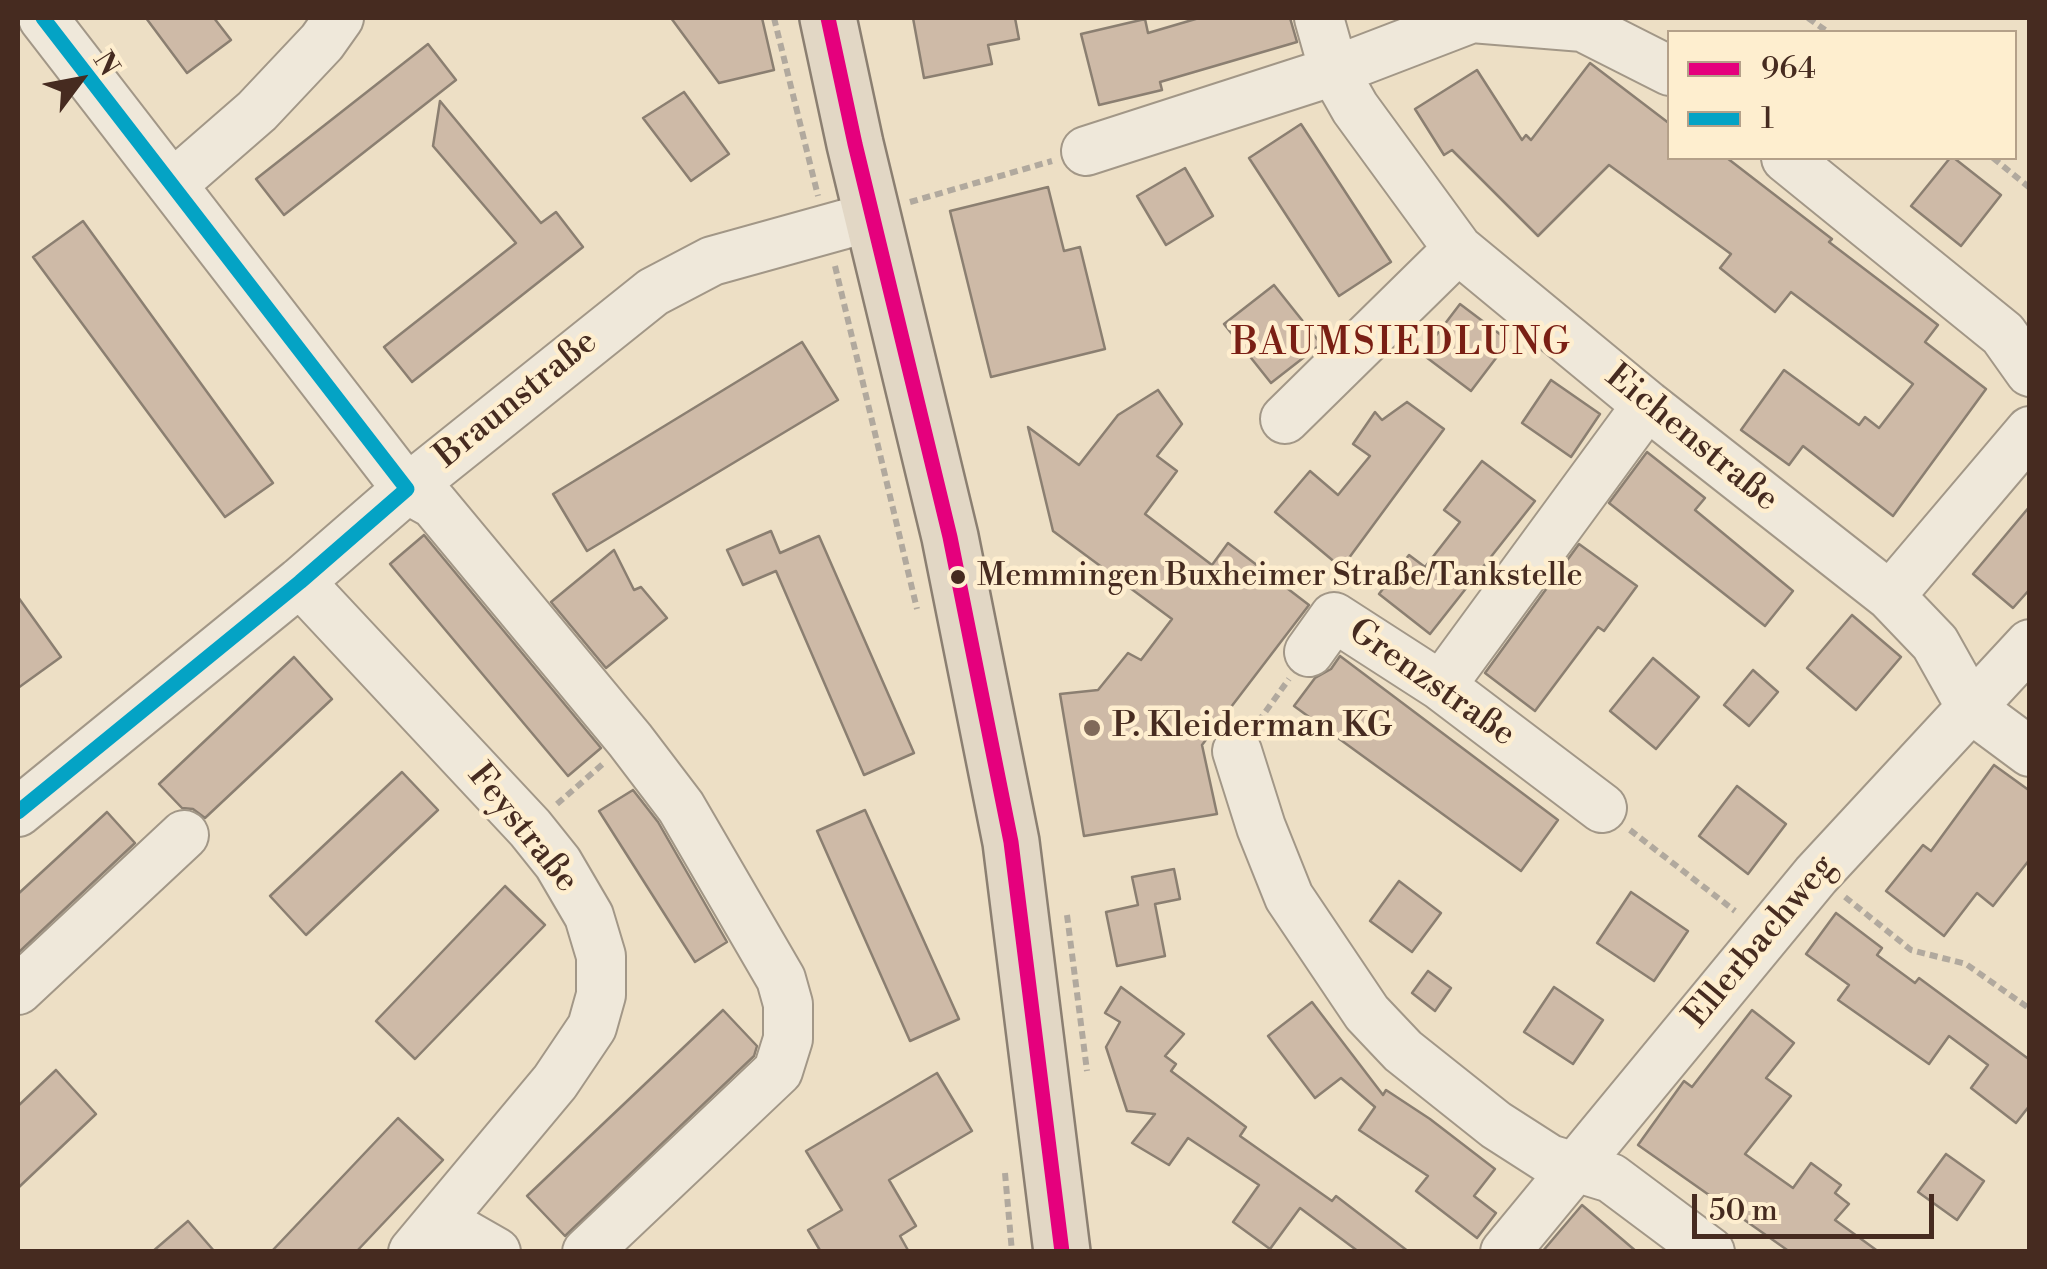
<!DOCTYPE html>
<html>
<head>
<meta charset="utf-8">
<style>
  body { margin:0 }
  #map { position:relative; width:2047px; height:1269px; overflow:hidden; background:#eddfc5; font-family:"Libre Bodoni",serif }
  canvas { display:block }
  .frame { position:absolute; inset:0; border:20px solid #462b20; pointer-events:none }
  .legend { position:absolute; left:1667px; top:30px; width:350px; height:130px; box-sizing:border-box; background:#feeecf; border:2px solid #b4a089; margin:0; padding:12px 18px; list-style:none; font-size:30px; color:#462b20 }
  .legend li { display:flex; align-items:center; gap:20px; height:50px }
  .legend b { width:50px; border:2px solid #b4a089 }
  .north { position:absolute; left:30px; top:30px; width:100px; height:100px; -webkit-text-stroke:8px #feeecf; paint-order:stroke; rotate:58deg; font-size:28px; font-weight:700; line-height:40px; text-align:center; color:#462b20 }
  .north::after { content:''; display:block; margin:auto; width:35px; height:45px; background:#462b20; clip-path:polygon(50% 0,100% 100%,50% 72%,0 100%) }
  .scale { position:absolute; left:1692px; top:1194px; width:242px; height:45px; box-sizing:border-box; border:5px solid #462b20; border-top:0; padding-left:12px; font-size:30px; line-height:35px; white-space:nowrap; color:#462b20; -webkit-text-stroke:8px #feeecf; paint-order:stroke }
</style>
</head>
<body>
<div id="map">
<canvas width="2047" height="1269"></canvas>
<div class="frame"></div>
<ul class="legend">
<li><b style="height:12px;background:#e5007d"></b>964</li>
<li><b style="height:12px;background:#04a3c5"></b>1</li>
</ul>
<div class="north">N</div>
<div class="scale">50 m</div>
</div>
<script>
const context = document.querySelector('canvas').getContext('2d');
context.lineJoin = 'round';
function fill(path, color) { context.fillStyle = color; context.fill(path, 'evenodd'); }
const poly = rows => new Path2D(rows.map(r => 'M' + r).join(''));
function strokePath(path, color, width, dash) { context.strokeStyle = color; context.lineWidth = width; context.lineCap = dash ? 'butt' : 'round'; context.setLineDash(dash || []); context.stroke(path); }
function label(font, color, halo, rows, align = 'center') {
  context.font = font + ' "Libre Bodoni",serif'; context.lineWidth = 9; context.setLineDash([]); context.textBaseline = 'middle'; context.strokeStyle = halo; context.fillStyle = color; for (const [text, x, y, turn = 0] of rows) {
    context.save(); context.translate(x, y); context.rotate((+turn || 0) * Math.PI / 180); context.textAlign = isNaN(turn) ? turn : align; if (halo) context.strokeText(text, 0, 0); context.fillText(text, 0, 0); context.restore();
  }
}
const building = poly([
  [146,18,214,18,231,40,187,73,146,18],
  [671,18,762,18,774,70,719,83,671,18],
  [913,18,1015,18,1019,39,988,45,992,64,924,78,913,18],
  [1199,18,1290,18,1297,42,1160,82,1162,90,1099,105,1081,34,1145,19,1148,33,1199,18],
  [428,44,456,80,284,215,256,179,428,44],
  [1590,63,1670,124,1670,158,1727,158,1832,239,1829,242,1938,325,1925,342,1986,389,1893,516,1803,446,1789,465,1741,430,1784,370,1859,425,1865,417,1879,428,1913,384,1791,292,1775,312,1720,268,1731,254,1609,165,1538,236,1452,150,1444,155,1415,109,1477,70,1522,140,1526,135,1531,140,1590,63],
  [684,92,729,154,691,181,643,118,684,92],
  [440,101,541,223,556,212,583,247,412,382,384,347,516,243,433,146,440,101],
  [1301,124,1391,262,1339,296,1249,158,1301,124],
  [1950,158,1954,158,2001,195,1961,246,1911,206,1950,158],
  [1185,168,1213,216,1166,245,1137,196,1185,168],
  [1048,187,1064,251,1080,247,1105,349,991,377,950,211,1048,187],
  [83,221,273,483,225,517,33,257,83,221],
  [1274,285,1321,344,1271,383,1224,324,1274,285],
  [1460,304,1509,341,1471,391,1422,354,1460,304],
  [802,342,838,400,587,551,553,494,802,342],
  [1551,380,1600,414,1571,457,1522,423,1551,380],
  [1158,390,1182,424,1157,456,1177,471,1145,514,1212,565,1228,543,1309,605,1202,745,1217,814,1084,836,1060,694,1098,690,1128,653,1141,660,1172,619,1053,531,1028,427,1079,465,1118,415,1158,390],
  [1407,402,1444,429,1343,566,1337,564,1275,512,1310,471,1338,495,1370,456,1353,444,1375,412,1382,420,1407,402],
  [1647,452,1705,498,1695,510,1793,591,1765,626,1609,503,1647,452],
  [1482,461,1535,501,1430,634,1379,594,1409,555,1425,567,1460,522,1444,510,1482,461],
  [2030,506,2030,589,2013,608,1973,574,2030,506],
  [771,531,780,553,819,536,914,753,864,775,776,571,743,585,727,550,771,531],
  [424,535,601,748,568,776,390,564,424,535],
  [1579,544,1637,586,1604,631,1598,627,1535,711,1485,673,1579,544],
  [614,550,634,590,641,587,667,618,606,668,551,602,614,550],
  [18,597,61,657,18,688,18,597],
  [1852,615,1901,657,1856,710,1807,668,1852,615],
  [1340,656,1558,820,1521,871,1294,706,1315,678,1331,669,1340,656],
  [294,657,332,699,205,818,193,809,182,808,159,784,294,657],
  [1653,658,1699,697,1656,749,1610,711,1653,658],
  [1753,670,1778,692,1749,726,1724,705,1753,670],
  [1994,765,2030,791,2030,859,1993,906,1977,893,1944,936,1886,891,1923,845,1931,851,1994,765],
  [402,772,438,810,306,935,270,896,402,772],
  [1737,786,1786,824,1748,874,1699,836,1737,786],
  [633,790,658,822,727,942,695,962,599,811,633,790],
  [865,810,959,1019,910,1041,817,831,865,810],
  [107,812,135,843,18,953,18,894,107,812],
  [1174,869,1180,899,1155,904,1165,956,1117,966,1106,912,1138,905,1132,877,1174,869],
  [1399,881,1441,913,1412,952,1370,921,1399,881],
  [505,886,545,925,415,1059,376,1021,505,886],
  [1631,892,1688,931,1654,981,1597,943,1631,892],
  [1836,913,1882,948,1877,955,1915,983,1919,978,2030,1060,2030,1105,2016,1123,1971,1088,1988,1065,1949,1036,1929,1064,1838,1000,1849,985,1806,954,1836,913],
  [1428,971,1451,988,1435,1011,1412,993,1428,971],
  [1121,987,1184,1034,1165,1056,1176,1064,1171,1071,1246,1127,1240,1136,1332,1201,1336,1196,1409,1252,1359,1252,1300,1208,1270,1249,1233,1222,1259,1185,1188,1138,1169,1165,1132,1143,1155,1114,1127,1111,1106,1047,1120,1022,1105,1013,1121,987],
  [1554,987,1603,1020,1573,1064,1524,1032,1554,987],
  [1312,1002,1383,1095,1386,1090,1430,1119,1495,1169,1474,1196,1496,1213,1477,1238,1416,1191,1428,1176,1359,1130,1375,1107,1341,1078,1315,1098,1268,1036,1312,1002],
  [723,1010,757,1046,754,1056,565,1236,527,1196,723,1010],
  [1752,1010,1794,1043,1766,1078,1791,1096,1745,1154,1793,1188,1811,1163,1841,1185,1835,1193,1849,1204,1835,1220,1879,1252,1790,1252,1638,1145,1684,1081,1692,1087,1752,1010],
  [56,1070,96,1114,18,1188,18,1106,56,1070],
  [937,1073,972,1131,889,1180,916,1226,900,1236,909,1252,821,1252,808,1230,842,1210,806,1151,937,1073],
  [398,1118,443,1160,356,1252,271,1252,398,1118],
  [1946,1154,1984,1181,1957,1220,1918,1192,1946,1154],
  [1582,1205,1637,1252,1542,1252,1582,1205],
  [188,1221,215,1252,152,1252,188,1221]
]);
const path = poly([
  [774,18,818,196],
  [1808,18,1828,32],
  [1993,158,2030,188],
  [910,202,1052,161],
  [835,266,917,609],
  [1258,722,1289,679],
  [557,804,604,763],
  [1630,830,1735,911],
  [1845,897,1911,950,1966,964,2030,1009],
  [1067,915,1087,1071],
  [1005,1173,1012,1252]
]);
const minor = poly([
  [43,18,407,489,434,504,630,740,681,807,781,979,788,1004,788,1039,778,1071,587,1252],
  [1319,18,1334,71,1355,108,1458,249,1647,405,1890,596,1935,643,1972,709,2030,752],
  [1086,151,1334,71,1472,18,1583,27,1670,71],
  [1786,158,2003,334,2030,372],
  [172,185,257,111,322,42,339,18],
  [1285,419,1458,249],
  [300,582,530,828,558,863,589,916,601,956,601,995,592,1027,555,1082,413,1252],
  [1890,596,2030,431],
  [1309,652,1334,617,1441,686,1602,808],
  [1441,686,1647,405],
  [1237,751,1261,827,1289,897,1367,1013,1403,1051,1496,1125,1549,1159,1611,1178,1710,1252],
  [18,812,300,582,407,489,653,292,712,261,874,216],
  [18,990,184,835],
  [440,1220,496,1252],
  [1505,1252,1816,875,2030,644]
]);
const major = poly([
  [828,18,855,144,950,537,1011,842,1062,1252]
]);
const bus1 = poly([
  [828,18,855,144,950,537,1011,842,1062,1252]
]);
const bus2 = poly([
  [18,812,300,582,407,489,43,18]
]);
const markers = [
  [958,577,9,"#462b20"],
  [1092,728,10,"#806a5a"]
];
const busNames = [
  ["Memmingen Buxheimer Straße/Tankstelle",977,577]
];
const streetNames = [
  ["Braunstraße",517,400,-39],
  ["Eichenstraße",1691,439,39],
  ["Grenzstraße",1431,684,35],
  ["Feystraße",522,829,51],
  ["Ellerbachweg",1761,942,-50]
];
const poiNames = [
  ["P. Kleiderman KG",1112,728]
];
const neighbourhoodNames = [
  ["BAUMSIEDLUNG",1402,345]
];
fill(building, '#cebaa7');
strokePath(building, '#8b7f71', 2.5);
strokePath(minor, '#a29787', 52);
strokePath(major, '#8b7f71', 60);
strokePath(path, '#b1a99e', 6, [8, 5]);
strokePath(minor, '#efe8da', 48);
strokePath(major, '#e2d7c5', 55);
strokePath(bus1, '#e5007d', 15);
strokePath(bus2, '#04a3c5', 15);
for (const [x, y, r, color] of markers) { const dot = new Path2D(); dot.arc(x, y, r, 0, 2 * Math.PI); context.fillStyle = color; context.fill(dot); strokePath(dot, '#feeecf', 4); }
label('32px', '#462b20', '#feeecf', busNames, 'left');
label('35px', '#462b20', '#feeecf', streetNames);
label('35px', '#462b20', '#feeecf', poiNames, 'left');
context.letterSpacing = '2.5px';
label('38px', '#7a1f14', '#feeecf', neighbourhoodNames);
context.letterSpacing = '0px';
</script>
</body>
</html>
